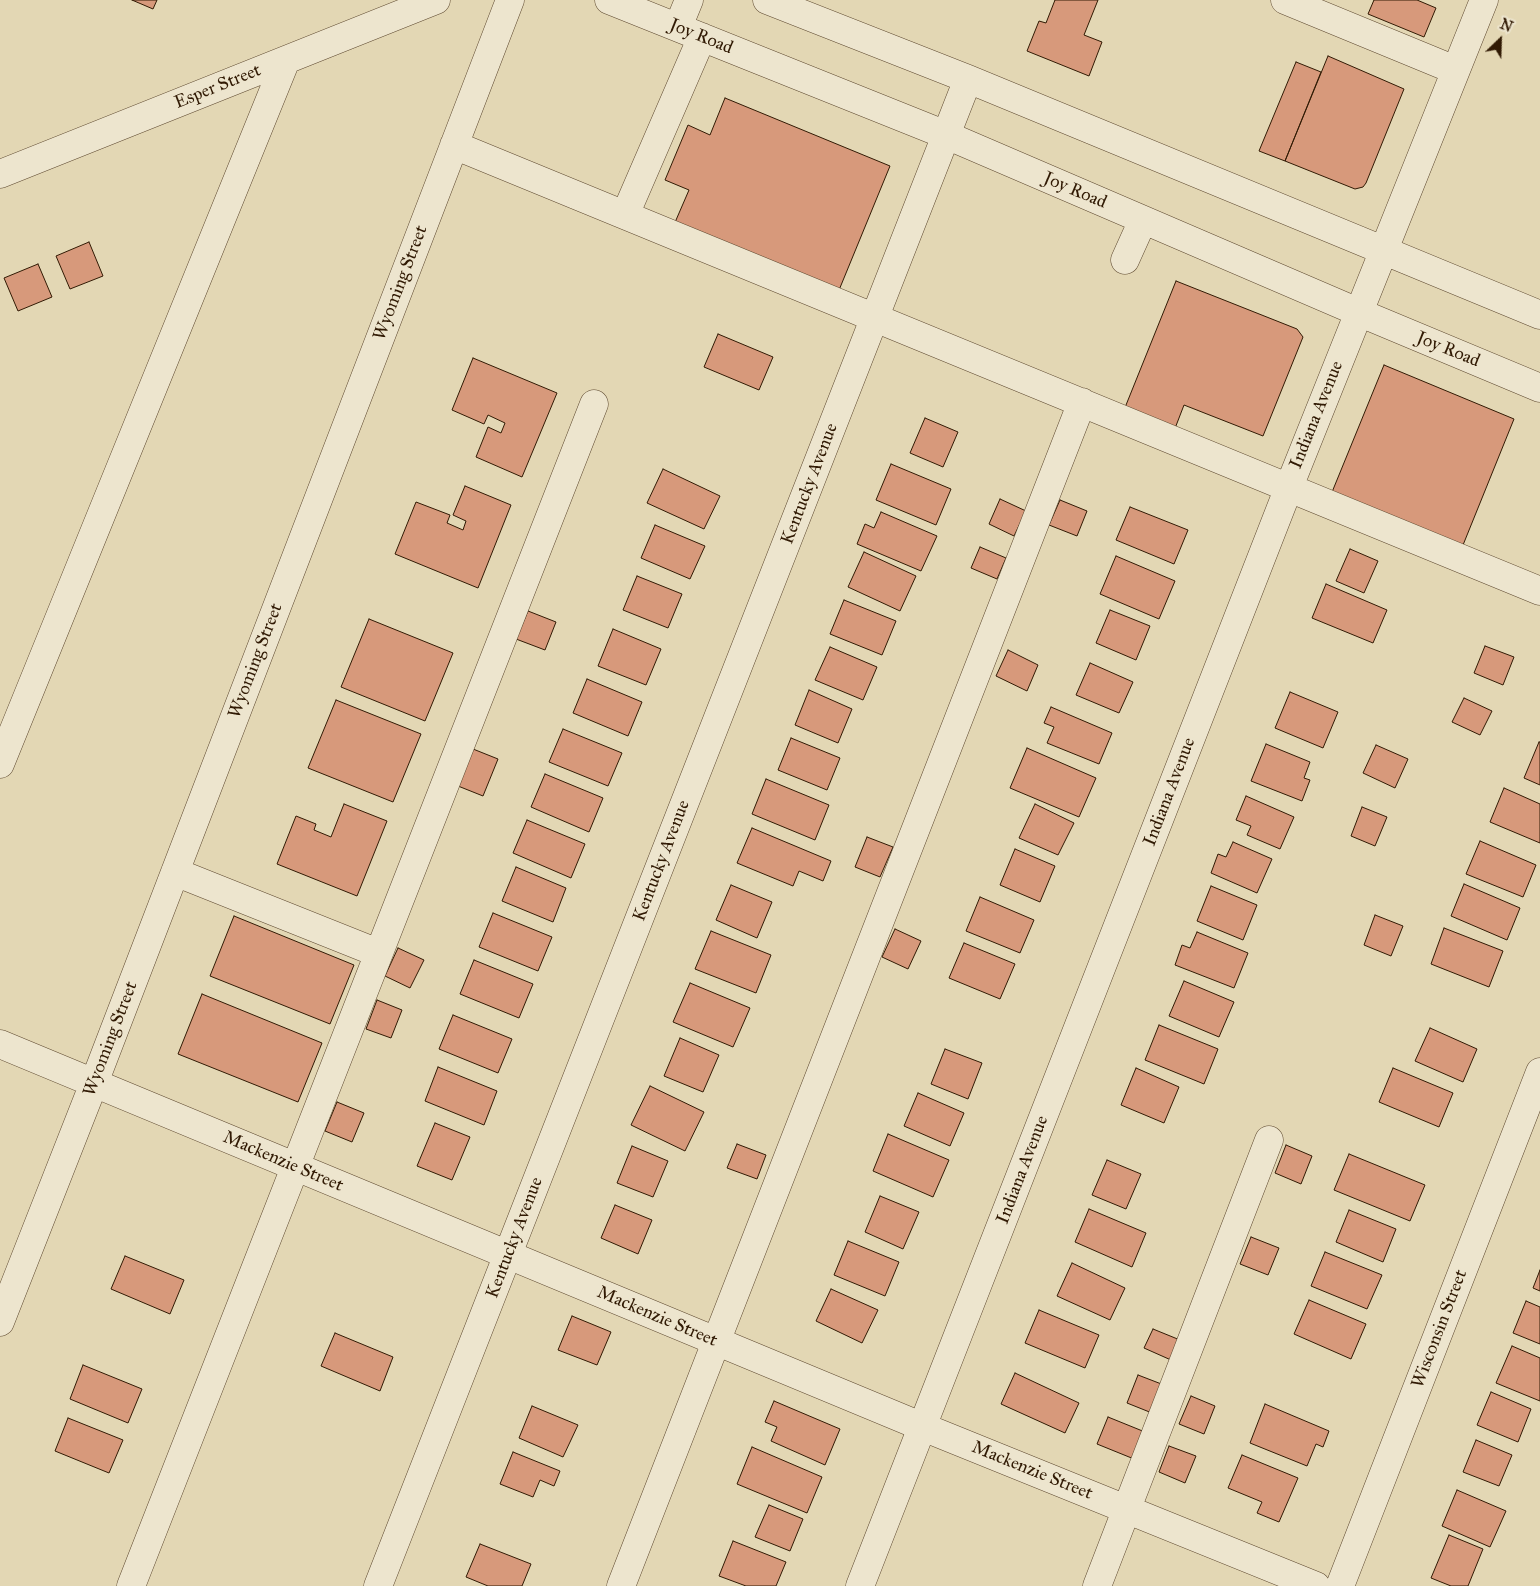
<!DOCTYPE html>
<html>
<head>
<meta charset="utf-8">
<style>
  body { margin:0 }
  #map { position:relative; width:1540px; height:1586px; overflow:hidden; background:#e3d7b4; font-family:"IM FELL Great Primer",serif }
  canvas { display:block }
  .north { position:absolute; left:1475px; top:15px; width:50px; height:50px; -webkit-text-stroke:4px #ede5ce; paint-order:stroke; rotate:24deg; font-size:14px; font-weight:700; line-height:20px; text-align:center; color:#311a04 }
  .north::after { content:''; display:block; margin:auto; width:18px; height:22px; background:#311a04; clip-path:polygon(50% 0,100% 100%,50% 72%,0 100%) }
</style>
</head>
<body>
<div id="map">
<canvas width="1540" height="1586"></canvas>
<div class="north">N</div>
</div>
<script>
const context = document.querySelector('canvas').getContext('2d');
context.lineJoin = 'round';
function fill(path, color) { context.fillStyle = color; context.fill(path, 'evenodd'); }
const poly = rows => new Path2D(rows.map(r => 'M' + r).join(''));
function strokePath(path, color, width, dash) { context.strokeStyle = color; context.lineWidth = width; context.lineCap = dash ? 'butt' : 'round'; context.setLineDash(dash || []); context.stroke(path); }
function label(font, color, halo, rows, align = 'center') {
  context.font = font + ' "IM FELL Great Primer",serif'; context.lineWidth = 5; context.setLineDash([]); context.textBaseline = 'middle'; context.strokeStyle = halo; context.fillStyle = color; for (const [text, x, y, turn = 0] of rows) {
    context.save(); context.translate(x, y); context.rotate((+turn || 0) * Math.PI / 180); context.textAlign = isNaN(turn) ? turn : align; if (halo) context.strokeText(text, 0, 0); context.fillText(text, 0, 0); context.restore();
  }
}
const building = poly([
  [132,0,157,0,153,9,132,0],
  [1055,0,1098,0,1084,35,1102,42,1089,76,1027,51,1039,21,1046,23,1055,0],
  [1374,0,1417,0,1436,8,1424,37,1368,14,1374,0],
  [1328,56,1404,89,1366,183,1363,187,1355,189,1285,161,1328,56],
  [1296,62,1321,72,1285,161,1259,151,1296,62],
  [725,98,890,166,837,295,673,227,689,190,665,180,688,125,710,135,725,98],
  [89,242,103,276,70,289,56,256,89,242],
  [38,264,52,297,18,311,4,278,38,264],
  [1176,281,1297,329,1303,337,1263,436,1184,405,1174,431,1124,410,1176,281],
  [718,334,773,357,759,390,704,367,718,334],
  [473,358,557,393,522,477,476,457,488,427,501,433,505,423,488,415,484,424,452,410,473,358],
  [1384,365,1514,419,1461,550,1330,497,1384,365],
  [925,418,958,432,943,467,910,453,925,418],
  [891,464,951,489,936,525,876,500,891,464],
  [663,469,720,496,704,529,647,503,663,469],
  [465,486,511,505,478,588,395,554,416,502,450,515,447,523,463,530,466,521,453,515,465,486],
  [1000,499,1026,511,1014,536,989,524,1000,499],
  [1060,500,1087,511,1077,536,1049,525,1060,500],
  [1130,507,1188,530,1174,564,1116,540,1130,507],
  [881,512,937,536,921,571,857,544,865,524,874,528,881,512],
  [655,525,705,546,690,579,641,558,655,525],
  [980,547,1006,558,997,579,971,568,980,547],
  [1350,549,1378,561,1364,593,1336,581,1350,549],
  [864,552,916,576,900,611,848,587,864,552],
  [1116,556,1175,581,1159,619,1100,594,1116,556],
  [637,576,682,594,668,628,623,610,637,576],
  [1326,584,1387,610,1373,643,1312,618,1326,584],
  [844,600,896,621,882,655,830,634,844,600],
  [1110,610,1150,626,1136,660,1096,643,1110,610],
  [528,611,556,622,545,650,516,639,528,611],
  [369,619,453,653,425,721,341,687,369,619],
  [613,629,661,649,646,685,598,666,613,629],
  [1485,646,1514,657,1503,685,1474,673,1485,646],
  [830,647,877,667,863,700,815,680,830,647],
  [1008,650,1038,665,1027,691,996,676,1008,650],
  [1090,663,1133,682,1119,713,1076,695,1090,663],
  [587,679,642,702,628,736,573,713,587,679],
  [809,690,852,709,838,743,795,725,809,690],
  [1290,692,1338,712,1323,748,1275,728,1290,692],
  [1464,698,1492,711,1480,735,1452,722,1464,698],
  [336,700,421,734,393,802,308,768,336,700],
  [1051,707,1112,733,1099,764,1047,743,1054,727,1044,723,1051,707],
  [563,729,622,753,608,786,549,762,563,729],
  [791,738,840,758,827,790,778,770,791,738],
  [1539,742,1540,742,1540,785,1524,778,1539,742],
  [1266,744,1310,762,1304,778,1310,780,1302,801,1251,781,1266,744],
  [1376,745,1408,759,1395,788,1363,773,1376,745],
  [1027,748,1096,778,1079,817,1010,788,1027,748],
  [473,749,498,759,483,796,458,786,473,749],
  [545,774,603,798,589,832,531,807,545,774],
  [766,779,829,805,815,840,752,814,766,779],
  [1504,788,1540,804,1540,843,1490,822,1504,788],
  [1246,796,1294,817,1280,849,1247,835,1251,826,1236,820,1246,796],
  [344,804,387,821,357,896,277,864,296,816,316,824,314,830,331,837,344,804],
  [1035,804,1074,823,1058,855,1019,838,1035,804],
  [1362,807,1387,817,1375,846,1351,836,1362,807],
  [527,820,585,844,571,878,513,853,527,820],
  [752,828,831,861,823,881,799,871,793,886,737,863,752,828],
  [867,837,893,847,880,877,855,867,867,837],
  [1480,841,1536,865,1523,897,1466,874,1480,841],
  [1233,842,1272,859,1257,893,1211,873,1218,854,1226,857,1233,842],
  [1015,849,1055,866,1040,902,1000,885,1015,849],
  [516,867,566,888,553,922,502,901,516,867],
  [1464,884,1520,908,1507,940,1451,916,1464,884],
  [731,885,772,902,757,938,716,920,731,885],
  [1211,886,1257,905,1243,940,1197,921,1211,886],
  [980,897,1034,920,1020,953,966,931,980,897],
  [493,913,552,937,538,971,479,947,493,913],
  [1375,915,1403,926,1391,956,1364,945,1375,915],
  [234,916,354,965,330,1024,210,976,234,916],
  [1444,928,1503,951,1489,987,1431,964,1444,928],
  [895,929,921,941,908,969,882,957,895,929],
  [711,931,771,955,756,993,695,969,711,931],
  [1197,932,1248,953,1234,988,1175,965,1182,945,1190,948,1197,932],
  [964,943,1015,964,1000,999,949,978,964,943],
  [398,948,424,960,410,988,385,976,398,948],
  [474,960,533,984,519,1018,460,994,474,960],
  [1184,981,1234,1002,1219,1037,1169,1016,1184,981],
  [690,983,750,1008,733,1047,673,1022,690,983],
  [202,994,322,1043,298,1102,178,1054,202,994],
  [377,1000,402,1010,391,1038,366,1029,377,1000],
  [453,1015,512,1039,498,1073,439,1049,453,1015],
  [1159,1025,1218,1049,1204,1084,1145,1060,1159,1025],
  [1430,1028,1477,1049,1463,1082,1415,1061,1430,1028],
  [680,1038,719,1055,703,1092,664,1076,680,1038],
  [945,1049,982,1063,968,1099,931,1084,945,1049],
  [438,1067,497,1091,484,1125,425,1101,438,1067],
  [1136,1068,1179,1087,1164,1123,1121,1105,1136,1068],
  [1393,1068,1453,1093,1439,1127,1379,1102,1393,1068],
  [650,1086,704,1112,685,1151,631,1125,650,1086],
  [918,1093,964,1113,950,1146,904,1126,918,1093],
  [337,1102,364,1113,352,1142,325,1131,337,1102],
  [435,1123,470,1137,452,1180,417,1166,435,1123],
  [888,1134,949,1160,933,1197,873,1171,888,1134],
  [737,1144,766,1155,757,1179,727,1168,737,1144],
  [1286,1145,1312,1156,1301,1184,1275,1173,1286,1145],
  [632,1146,668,1161,653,1197,617,1183,632,1146],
  [1349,1154,1425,1185,1410,1221,1334,1190,1349,1154],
  [1107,1160,1141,1174,1126,1209,1092,1195,1107,1160],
  [880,1196,919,1212,903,1249,865,1232,880,1196],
  [615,1205,652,1220,638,1254,601,1238,615,1205],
  [1089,1209,1146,1233,1132,1267,1075,1242,1089,1209],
  [1349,1210,1396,1229,1383,1262,1336,1242,1349,1210],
  [1251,1237,1279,1248,1268,1275,1240,1264,1251,1237],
  [848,1241,899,1262,885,1296,834,1275,848,1241],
  [1325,1252,1382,1275,1367,1309,1311,1286,1325,1252],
  [125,1256,184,1280,170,1314,111,1289,125,1256],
  [1072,1263,1125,1288,1110,1320,1057,1296,1072,1263],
  [1540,1270,1540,1291,1533,1288,1540,1270],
  [831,1289,878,1310,862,1343,816,1321,831,1289],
  [1309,1300,1366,1324,1351,1359,1294,1334,1309,1300],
  [1526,1301,1540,1307,1540,1344,1513,1333,1526,1301],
  [1039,1310,1099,1335,1085,1368,1025,1343,1039,1310],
  [572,1316,611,1332,597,1365,558,1350,572,1316],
  [1153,1329,1180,1340,1171,1360,1144,1348,1153,1329],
  [335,1333,393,1357,380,1391,321,1366,335,1333],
  [1512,1346,1540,1358,1540,1401,1496,1383,1512,1346],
  [83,1365,142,1389,128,1423,70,1399,83,1365],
  [1015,1373,1079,1403,1065,1433,1001,1404,1015,1373],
  [1138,1375,1164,1385,1152,1413,1127,1403,1138,1375],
  [1491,1392,1531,1409,1518,1442,1477,1425,1491,1392],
  [1191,1396,1215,1406,1204,1434,1179,1424,1191,1396],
  [774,1401,840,1429,825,1465,771,1441,777,1427,765,1422,774,1401],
  [1265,1404,1329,1431,1323,1447,1316,1444,1307,1466,1250,1443,1265,1404],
  [532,1406,578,1425,563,1457,519,1438,532,1406],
  [1108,1417,1145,1432,1134,1459,1097,1444,1108,1417],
  [68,1418,123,1440,109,1473,55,1451,68,1418],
  [1476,1440,1512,1455,1499,1486,1463,1472,1476,1440],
  [1169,1446,1196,1456,1185,1483,1159,1472,1169,1446],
  [752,1447,822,1477,807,1513,737,1484,752,1447],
  [513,1452,560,1471,554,1486,540,1480,533,1497,500,1484,513,1452],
  [1242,1455,1298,1478,1279,1522,1257,1513,1262,1502,1228,1488,1242,1455],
  [1457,1490,1506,1511,1490,1547,1442,1526,1457,1490],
  [769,1505,803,1519,790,1551,755,1537,769,1505],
  [1449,1535,1483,1549,1468,1586,1451,1586,1431,1578,1449,1535],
  [733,1541,786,1562,776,1586,746,1586,719,1576,733,1541],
  [480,1544,531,1564,522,1586,488,1586,466,1577,480,1544]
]);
const minor = poly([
  [609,0,946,135,1358,312,1540,388],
  [767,0,968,79,1540,315],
  [1285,0,1455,70],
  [678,27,689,0],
  [454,145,1540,591],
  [0,174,436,0],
  [625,215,702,37],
  [1125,260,1143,220],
  [0,764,286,60],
  [175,872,378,953],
  [0,1044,923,1427,1316,1586],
  [0,1322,94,1083,510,0],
  [131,1586,594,404],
  [378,1586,968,79],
  [621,1586,1082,402],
  [860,1586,1289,487,1484,0],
  [1097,1586,1269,1140],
  [1340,1586,1540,1072]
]);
const streetNames = [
  ["Joy Road",701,37,22],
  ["Esper Street",218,87,-22],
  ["Joy Road",1075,191,23],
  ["Wyoming Street",401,283,-69],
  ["Joy Road",1448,350,22],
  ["Indiana Avenue",1317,415,-68],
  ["Kentucky Avenue",810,484,-69],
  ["Wyoming Street",256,661,-69],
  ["Indiana Avenue",1170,792,-69],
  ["Kentucky Avenue",662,861,-69],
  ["Wyoming Street",111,1039,-69],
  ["Mackenzie Street",283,1162,23],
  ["Indiana Avenue",1023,1170,-69],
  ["Kentucky Avenue",515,1238,-69],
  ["Mackenzie Street",657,1317,23],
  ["Wisconsin Street",1440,1329,-69],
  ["Mackenzie Street",1032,1471,22]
];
fill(building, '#d7997b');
strokePath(building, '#311a04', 1);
strokePath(minor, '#5e4930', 29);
strokePath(minor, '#ede5ce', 28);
label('18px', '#311a04', '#ede5ce', streetNames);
</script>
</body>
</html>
